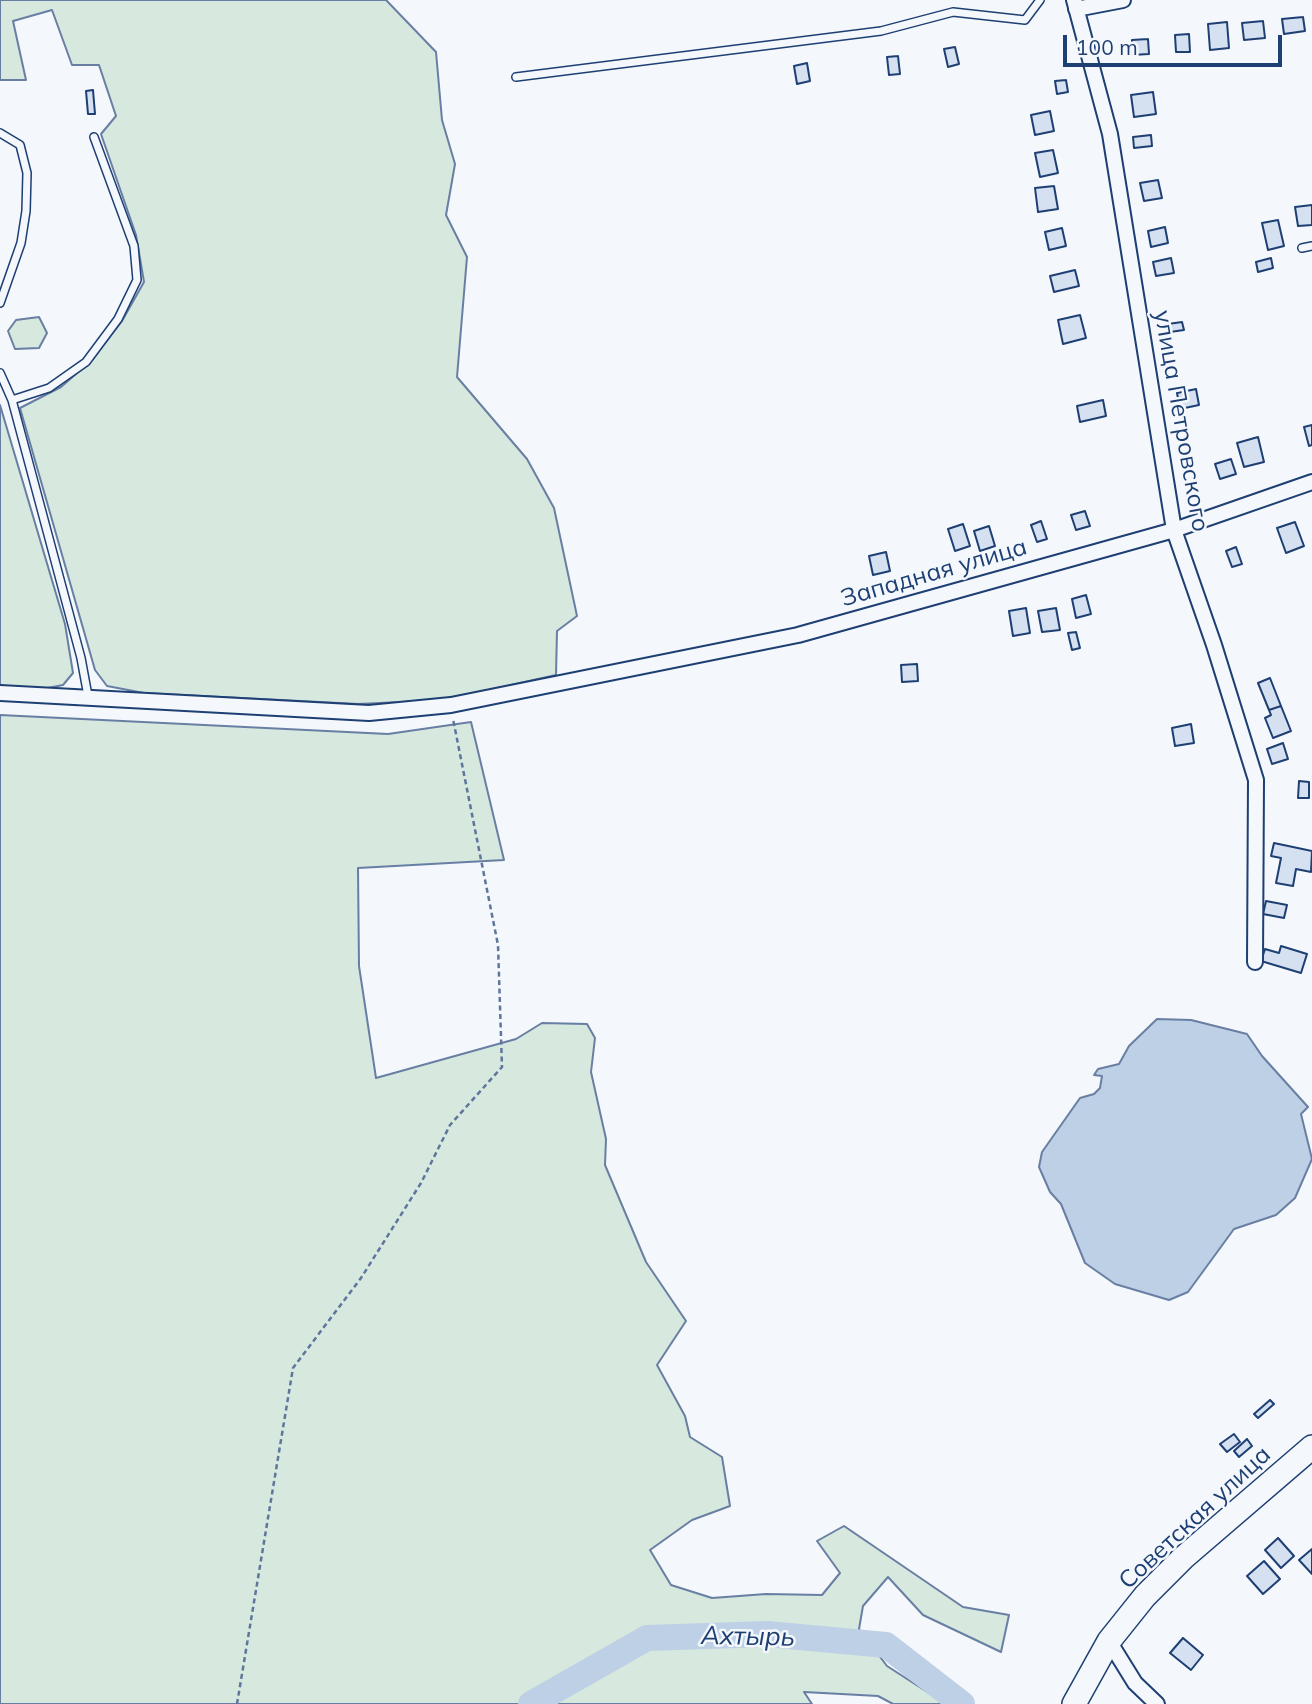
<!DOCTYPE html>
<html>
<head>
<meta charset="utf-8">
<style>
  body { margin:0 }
  #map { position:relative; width:1312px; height:1704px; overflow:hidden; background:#f4f7fb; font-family:Mulish,sans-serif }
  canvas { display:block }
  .scale { position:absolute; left:1063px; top:35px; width:219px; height:32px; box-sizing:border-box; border:4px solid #1d3f73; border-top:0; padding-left:9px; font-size:21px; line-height:24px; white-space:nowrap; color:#1d3f73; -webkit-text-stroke:5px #f4f7fb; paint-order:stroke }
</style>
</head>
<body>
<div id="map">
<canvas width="1312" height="1704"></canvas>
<div class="scale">100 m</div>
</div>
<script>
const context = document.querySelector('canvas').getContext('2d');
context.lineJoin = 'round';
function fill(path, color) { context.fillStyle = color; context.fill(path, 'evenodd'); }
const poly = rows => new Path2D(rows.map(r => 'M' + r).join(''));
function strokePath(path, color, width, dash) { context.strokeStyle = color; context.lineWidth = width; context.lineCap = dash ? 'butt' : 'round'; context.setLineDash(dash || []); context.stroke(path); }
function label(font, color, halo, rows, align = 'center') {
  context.font = font + ' Mulish,sans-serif'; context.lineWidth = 5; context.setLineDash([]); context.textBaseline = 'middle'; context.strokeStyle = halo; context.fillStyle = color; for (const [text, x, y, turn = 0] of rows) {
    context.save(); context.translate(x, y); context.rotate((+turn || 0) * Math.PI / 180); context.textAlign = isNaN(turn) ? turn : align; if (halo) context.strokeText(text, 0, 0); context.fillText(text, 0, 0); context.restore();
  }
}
const green = poly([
  [0,0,386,0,436,52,442,120,455,164,446,215,467,257,457,377,527,459,554,508,577,616,557,631,556,675,444,700,358,704,144,693,107,686,95,670,20,408,61,387,93,359,122,321,144,282,136,235,101,134,116,116,99,65,72,65,52,10,13,21,26,80,0,80,0,0],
  [39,317,47,333,39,348,15,349,8,331,16,320,39,317],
  [0,405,65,624,73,673,63,685,27,692,0,690,0,405],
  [0,715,388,734,471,722,504,860,358,868,359,966,376,1078,516,1039,542,1023,587,1024,595,1038,591,1072,606,1139,605,1165,646,1262,686,1321,657,1365,685,1416,690,1437,722,1457,730,1506,692,1520,650,1550,671,1585,712,1598,766,1594,822,1595,840,1573,817,1541,844,1526,963,1607,1009,1615,1001,1652,923,1615,888,1577,863,1606,859,1629,887,1666,946,1704,893,1704,878,1696,804,1692,812,1704,0,1704,0,715]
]);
const water = poly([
  [1157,1019,1191,1020,1247,1034,1262,1056,1308,1107,1301,1114,1312,1159,1295,1198,1276,1215,1234,1229,1188,1292,1169,1300,1115,1284,1085,1263,1061,1204,1050,1192,1039,1167,1042,1152,1080,1098,1094,1094,1100,1088,1102,1076,1094,1075,1098,1069,1119,1064,1129,1046,1157,1019]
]);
const river = poly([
  [531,1704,647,1638,767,1634,886,1645,962,1704]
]);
const building = poly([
  [1303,17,1305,31,1284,34,1282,19,1303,17],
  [1263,21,1265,38,1244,40,1242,23,1263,21],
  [1227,22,1229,48,1210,50,1208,24,1227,22],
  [1189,34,1190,52,1176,52,1175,35,1189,34],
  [1148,39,1149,54,1132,55,1132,40,1148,39],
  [955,47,959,64,948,67,944,49,955,47],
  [898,56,900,74,889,75,887,57,898,56],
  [807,63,810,81,797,84,794,66,807,63],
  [1066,80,1068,92,1057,94,1055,81,1066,80],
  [93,90,95,114,88,114,86,91,93,90],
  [1153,92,1156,114,1134,117,1131,95,1153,92],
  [1050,111,1054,131,1035,135,1031,115,1050,111],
  [1151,135,1152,146,1134,148,1133,137,1151,135],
  [1053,150,1058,173,1040,177,1035,153,1053,150],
  [1158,180,1162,198,1144,201,1140,183,1158,180],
  [1054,186,1058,209,1038,212,1035,188,1054,186],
  [1312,205,1312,225,1298,226,1295,207,1312,205],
  [1278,220,1284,246,1268,250,1262,223,1278,220],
  [1165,227,1168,243,1151,247,1148,231,1165,227],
  [1062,228,1066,246,1049,250,1045,232,1062,228],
  [1171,258,1174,273,1156,276,1153,262,1171,258],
  [1271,258,1273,268,1258,272,1256,262,1271,258],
  [1075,270,1079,286,1054,292,1050,276,1075,270],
  [1080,315,1086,338,1063,344,1058,320,1080,315],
  [1182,322,1184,330,1170,332,1168,324,1182,322],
  [1196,389,1199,405,1180,409,1177,393,1196,389],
  [1103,400,1106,416,1080,422,1077,406,1103,400],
  [1312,425,1312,445,1309,446,1304,427,1312,425],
  [1258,437,1264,462,1244,467,1237,443,1258,437],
  [1231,459,1236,474,1220,479,1215,464,1231,459],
  [1085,511,1090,526,1076,530,1071,515,1085,511],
  [1041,521,1047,539,1037,542,1031,525,1041,521],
  [1295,522,1304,546,1286,553,1277,528,1295,522],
  [963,524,970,546,955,551,948,529,963,524],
  [989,526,995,546,980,551,974,531,989,526],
  [1236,547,1242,564,1232,567,1226,551,1236,547],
  [886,552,890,571,873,575,869,556,886,552],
  [1086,595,1091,614,1076,618,1072,599,1086,595],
  [1026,608,1030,633,1013,636,1009,611,1026,608],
  [1056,608,1060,630,1042,632,1038,611,1056,608],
  [1076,632,1080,648,1072,650,1068,633,1076,632],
  [917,664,918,681,902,682,901,665,917,664],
  [1270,678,1281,706,1269,710,1258,683,1270,678],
  [1281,706,1291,731,1273,738,1265,718,1271,715,1269,710,1281,706],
  [1191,724,1194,743,1175,746,1172,728,1191,724],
  [1283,743,1288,759,1272,764,1267,749,1283,743],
  [1299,781,1309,782,1309,798,1298,798,1299,781],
  [1274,843,1312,851,1311,872,1296,869,1293,886,1276,883,1281,858,1271,856,1274,843],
  [1266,901,1287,905,1284,918,1263,914,1266,901],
  [1281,946,1307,954,1301,973,1261,961,1265,949,1279,953,1281,946],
  [1270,1400,1274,1404,1258,1418,1254,1414,1270,1400],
  [1234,1434,1240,1442,1227,1452,1220,1444,1234,1434],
  [1247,1439,1252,1446,1239,1457,1234,1451,1247,1439],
  [1278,1538,1294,1556,1281,1568,1265,1550,1278,1538],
  [1312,1549,1312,1574,1299,1560,1312,1549],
  [1264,1561,1280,1579,1263,1594,1247,1576,1264,1561],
  [1183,1638,1203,1655,1191,1670,1170,1653,1183,1638]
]);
const path = poly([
  [237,1704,293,1368,361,1278,421,1183,450,1125,502,1067,498,945,453,719]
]);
const service = poly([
  [516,77,881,31,953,12,1025,20,1040,0],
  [0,133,20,145,27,173,26,211,21,243,0,303],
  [1302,248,1312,246],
  [0,373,12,400,81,658,88,696],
  [12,400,49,388,86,362,118,319,137,280,134,246,94,137]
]);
const minor = poly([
  [1074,0,1110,134,1174,530,1214,645,1256,780,1255,962],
  [1076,9,1123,0],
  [0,693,369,713,451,705,798,635,1174,530,1312,482],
  [1109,1641,1135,1683,1157,1704]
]);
const trunk = poly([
  [1074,1704,1109,1641,1145,1596,1183,1558,1312,1447]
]);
const streetNames = [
  ["улица Петровского",1181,421,80],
  ["Западная улица",934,573,-16],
  ["Советская улица",1195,1518,-43]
];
const waterNames = [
  ["Ахтырь",748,1637,1]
];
fill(green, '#d7e8df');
strokePath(green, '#687fa3', 2);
fill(water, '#bed0e5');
strokePath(water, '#687fa3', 2);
strokePath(river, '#bed0e5', 26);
fill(building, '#d5e0f0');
strokePath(building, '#1d3f73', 2);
strokePath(service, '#1d3f73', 10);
strokePath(minor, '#1d3f73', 18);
strokePath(trunk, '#1d3f73', 26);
strokePath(path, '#5e769c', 2.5, [5, 3.5]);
strokePath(service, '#f4f7fb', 7);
strokePath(minor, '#f4f7fb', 14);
strokePath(trunk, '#f4f7fb', 23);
label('24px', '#1d3f73', '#f4f7fb', streetNames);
label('italic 26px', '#1d3f73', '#f4f7fb', waterNames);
</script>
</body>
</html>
